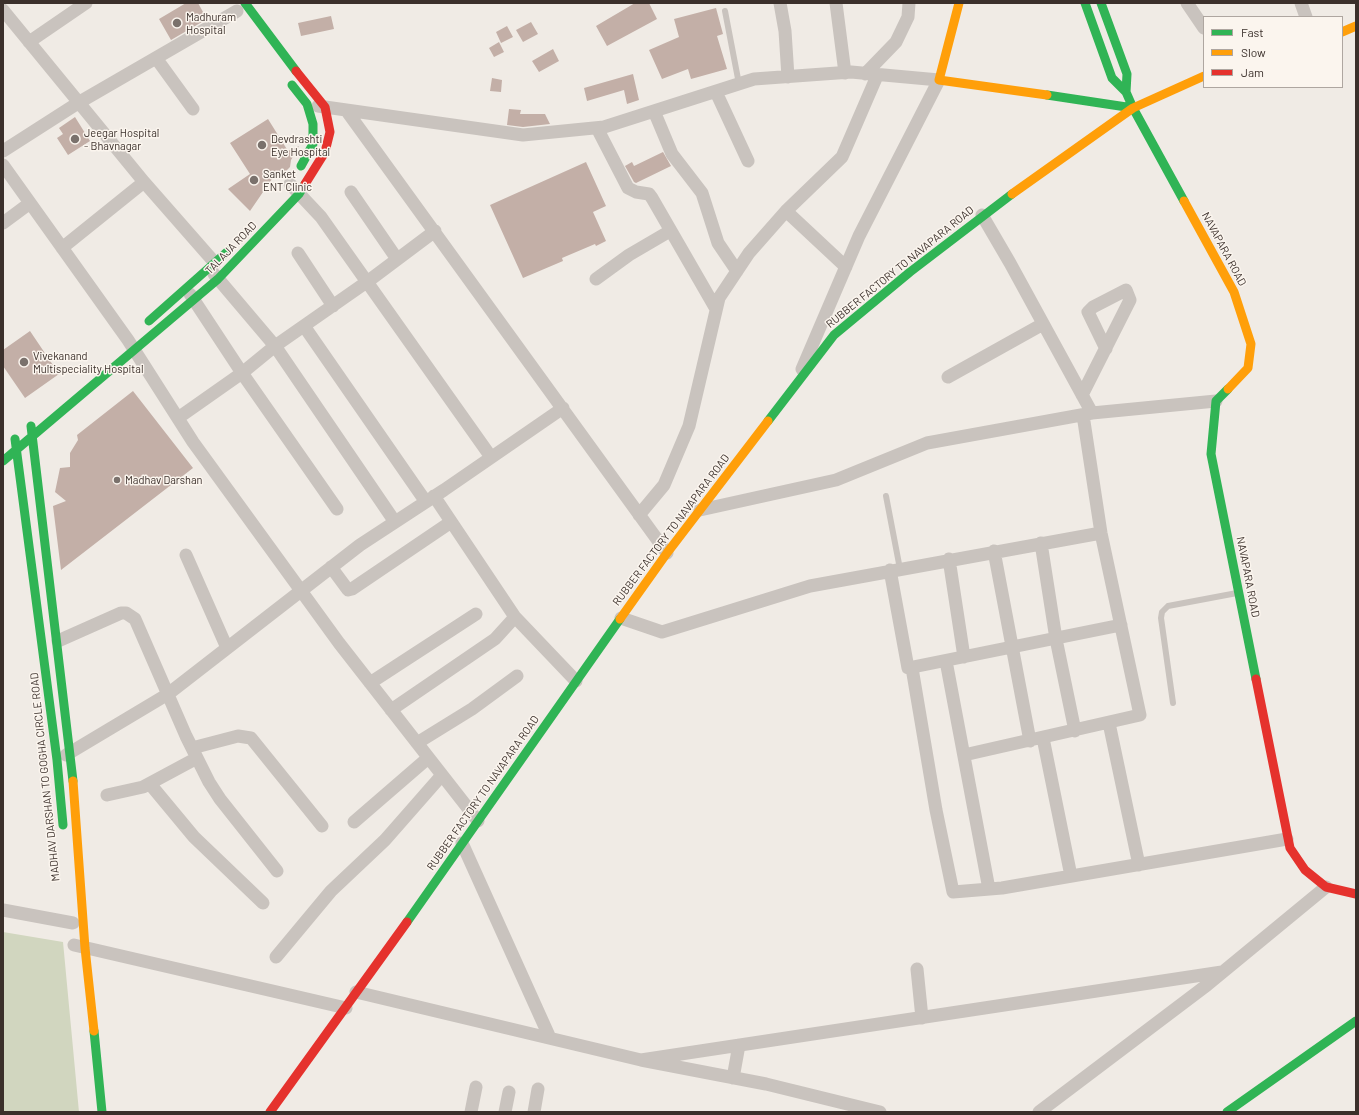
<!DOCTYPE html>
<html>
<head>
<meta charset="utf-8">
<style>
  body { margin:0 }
  #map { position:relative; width:1359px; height:1115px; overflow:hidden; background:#f0ebe5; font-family:Barlow,sans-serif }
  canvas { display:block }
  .frame { position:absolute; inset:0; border:4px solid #3b302b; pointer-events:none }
  .legend { position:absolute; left:1203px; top:16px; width:140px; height:72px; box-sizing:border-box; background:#fbf5ee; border:1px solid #aea6a0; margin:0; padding:5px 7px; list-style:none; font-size:12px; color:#3b302b }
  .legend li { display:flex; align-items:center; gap:8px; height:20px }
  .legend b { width:20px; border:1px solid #aea6a0 }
</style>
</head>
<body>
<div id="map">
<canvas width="1359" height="1115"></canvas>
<div class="frame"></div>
<ul class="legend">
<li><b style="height:5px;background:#30b455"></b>Fast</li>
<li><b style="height:5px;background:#ff9f0a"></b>Slow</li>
<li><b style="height:5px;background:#e5322d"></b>Jam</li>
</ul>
</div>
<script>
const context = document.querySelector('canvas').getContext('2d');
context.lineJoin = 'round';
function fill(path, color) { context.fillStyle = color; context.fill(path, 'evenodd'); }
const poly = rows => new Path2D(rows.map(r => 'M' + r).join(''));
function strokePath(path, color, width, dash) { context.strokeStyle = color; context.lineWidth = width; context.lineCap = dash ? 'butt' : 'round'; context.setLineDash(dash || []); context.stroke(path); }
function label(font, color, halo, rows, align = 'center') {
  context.font = font + ' Barlow,sans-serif'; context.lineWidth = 3; context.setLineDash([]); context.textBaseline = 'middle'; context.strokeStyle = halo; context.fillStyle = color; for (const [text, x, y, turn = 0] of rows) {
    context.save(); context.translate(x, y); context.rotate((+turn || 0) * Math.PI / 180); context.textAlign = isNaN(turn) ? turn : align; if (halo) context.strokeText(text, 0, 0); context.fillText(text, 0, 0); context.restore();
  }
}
const green = poly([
  [3,932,63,942,79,1112,3,1112]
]);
const building = poly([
  [186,3,198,3,207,19,171,40,159,19],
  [635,3,649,3,657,19,607,46,596,26],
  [716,8,723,34,717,36,727,69,691,79,688,69,662,79,649,50,679,37,674,19],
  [331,16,334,29,301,36,298,23],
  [531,22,538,34,523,42,516,30],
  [507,26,513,37,501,43,496,32],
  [499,42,504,52,494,57,489,48],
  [553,49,559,61,539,72,532,61],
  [633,74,639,100,627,104,624,90,587,101,584,88],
  [492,78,502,80,501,92,490,91],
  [509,109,521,110,520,114,545,114,550,124,523,127,507,125],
  [75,117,90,141,68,155,57,138,63,134,59,128],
  [268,119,288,151,299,146,291,160,290,167,278,179,274,176,250,211,228,189,250,174,230,143],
  [663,152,671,166,636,183,634,182,625,166,632,162,634,166],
  [586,162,606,206,593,212,606,241,596,246,595,244,562,258,563,261,523,278,490,205],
  [30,331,59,374,25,398,3,366,3,350],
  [133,391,193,468,61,570,53,506,66,501,55,492,60,468,70,467,70,453,78,440,77,435]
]);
const lane = poly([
  [725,11,739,84],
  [886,496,900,569],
  [1173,703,1161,618,1162,612,1168,606,1237,593]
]);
const street = poly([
  [780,3,785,31,788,77],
  [836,3,845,73],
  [1187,3,1204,28],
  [1301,3,1306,17],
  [3,10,144,182,215,263],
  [29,42,86,3],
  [156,58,193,109],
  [865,74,896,42,908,17,909,3],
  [716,92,748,161],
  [318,106,523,135,604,127,754,79,851,72,939,80,859,236,802,369],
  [346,110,667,553],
  [654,111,672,154,702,193,718,243,737,271],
  [597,128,628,188,636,192,649,194,652,198,716,309],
  [3,151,78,103,237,11],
  [3,165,128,340,193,442,339,643,478,821],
  [290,184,321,217,491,457],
  [351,192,397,259],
  [786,211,846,267],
  [982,215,1010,263,1092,413,1216,401],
  [3,223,30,203],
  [62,248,144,182],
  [298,253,333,306],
  [214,274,275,346,371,279,435,231],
  [596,279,629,255,670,231],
  [190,294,242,373,337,509],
  [304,326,426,502],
  [948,377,1043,324],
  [1082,395,1130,300,1126,290,1093,307,1088,312,1106,349],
  [178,418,242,373,275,346,395,522],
  [700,510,836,480,927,443,1092,413],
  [639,515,664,485,689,426,719,298,749,253,786,211,842,157,877,76],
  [1041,543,1056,639,1075,731],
  [994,551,1030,741],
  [186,555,227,648],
  [949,559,964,657],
  [331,567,348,590,352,589,451,522],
  [890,570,908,668,1121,625],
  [515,617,576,681],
  [621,618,662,632,810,586,1101,533],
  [58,641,121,613,126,613,135,619,186,736,209,782,220,799,277,871],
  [946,661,989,889],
  [912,668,936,810,953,892,1002,888,1287,839],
  [370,683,476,614],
  [391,710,495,639,515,617,434,496],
  [1109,723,1139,865],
  [1043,738,1071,876],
  [417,743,472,709,517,676],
  [192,748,238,736,251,738,322,826],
  [66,755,168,694,360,545,444,490,563,408],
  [964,755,1140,715,1101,533,1083,415],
  [150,784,194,837,263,903],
  [107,795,143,787,197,758],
  [354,822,428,758],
  [462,843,550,1038],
  [3,910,73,923],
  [74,945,346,1008],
  [276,957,331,891,385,840,442,775],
  [917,969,922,1018],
  [356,992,641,1060,766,1084,880,1112],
  [641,1060,1222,972],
  [733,1078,739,1045],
  [471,1112,476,1087],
  [505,1112,509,1092],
  [534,1112,538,1089],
  [1039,1112,1207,985,1326,887]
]);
const fast = poly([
  [245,3,296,71],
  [1085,3,1112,78,1126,92,1133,108],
  [1101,3,1127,74,1126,92],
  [292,85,307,104,313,124,313,144,301,166],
  [1047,95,1133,108,1184,201],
  [149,321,228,251],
  [1228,389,1216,401,1211,454,1256,679],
  [768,421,834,335,910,272,1012,194],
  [31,426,73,781],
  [15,439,57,760,63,825],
  [3,461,218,279,299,194,305,184],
  [407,922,620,619],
  [94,1031,102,1112],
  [1227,1112,1356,1021]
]);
const slow = poly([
  [959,3,939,80,1047,95],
  [1342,32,1356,26],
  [1012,194,1133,108,1204,76],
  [1184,201,1234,292,1251,344,1248,368,1228,389],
  [620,619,667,553,768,421],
  [73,781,85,948,94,1031]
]);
const jam = poly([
  [296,71,325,107,330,132,325,152,305,184],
  [1256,679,1290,848,1305,870,1326,887,1356,894],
  [270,1112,407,922]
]);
const markers = [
  [177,23,5,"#7a716c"],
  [75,139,5,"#7a716c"],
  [262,145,5,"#7a716c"],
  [254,180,5,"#7a716c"],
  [24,362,5,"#7a716c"],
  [117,480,4,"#7a716c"]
];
const poiNames = [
  ["Madhuram",186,17],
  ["Hospital",186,30],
  ["Jeegar Hospital",84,133],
  ["- Bhavnagar",84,146],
  ["Devdrashti",271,139],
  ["Eye Hospital",271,152],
  ["Sanket",263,174],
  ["ENT Clinic",263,187],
  ["Vivekanand",33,356],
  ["Multispeciality Hospital",33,369],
  ["Madhav Darshan",125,480]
];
const streetNames = [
  ["TALAJA ROAD",231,248,-46],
  ["NAVAPARA ROAD",1224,249,62],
  ["RUBBER FACTORY TO NAVAPARA ROAD",900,267,-39],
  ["RUBBER FACTORY TO NAVAPARA ROAD",671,530,-53],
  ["NAVAPARA ROAD",1248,577,79],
  ["MADHAV DARSHAN TO GOGHA CIRCLE ROAD",45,777,-96],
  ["RUBBER FACTORY TO NAVAPARA ROAD",483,793,-55]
];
fill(green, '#d1d6bf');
fill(building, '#c3afa7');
strokePath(lane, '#c9c3be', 6);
strokePath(street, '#c9c3be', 13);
strokePath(fast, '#30b455', 9);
strokePath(slow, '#ff9f0a', 9);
strokePath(jam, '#e5322d', 9);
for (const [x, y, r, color] of markers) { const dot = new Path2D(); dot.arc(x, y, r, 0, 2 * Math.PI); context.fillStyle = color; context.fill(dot); strokePath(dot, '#fbf5ee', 1.5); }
label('11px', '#3b302b', '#fbf5ee', poiNames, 'left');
label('11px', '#3b302b', '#fbf5ee', streetNames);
</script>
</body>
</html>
